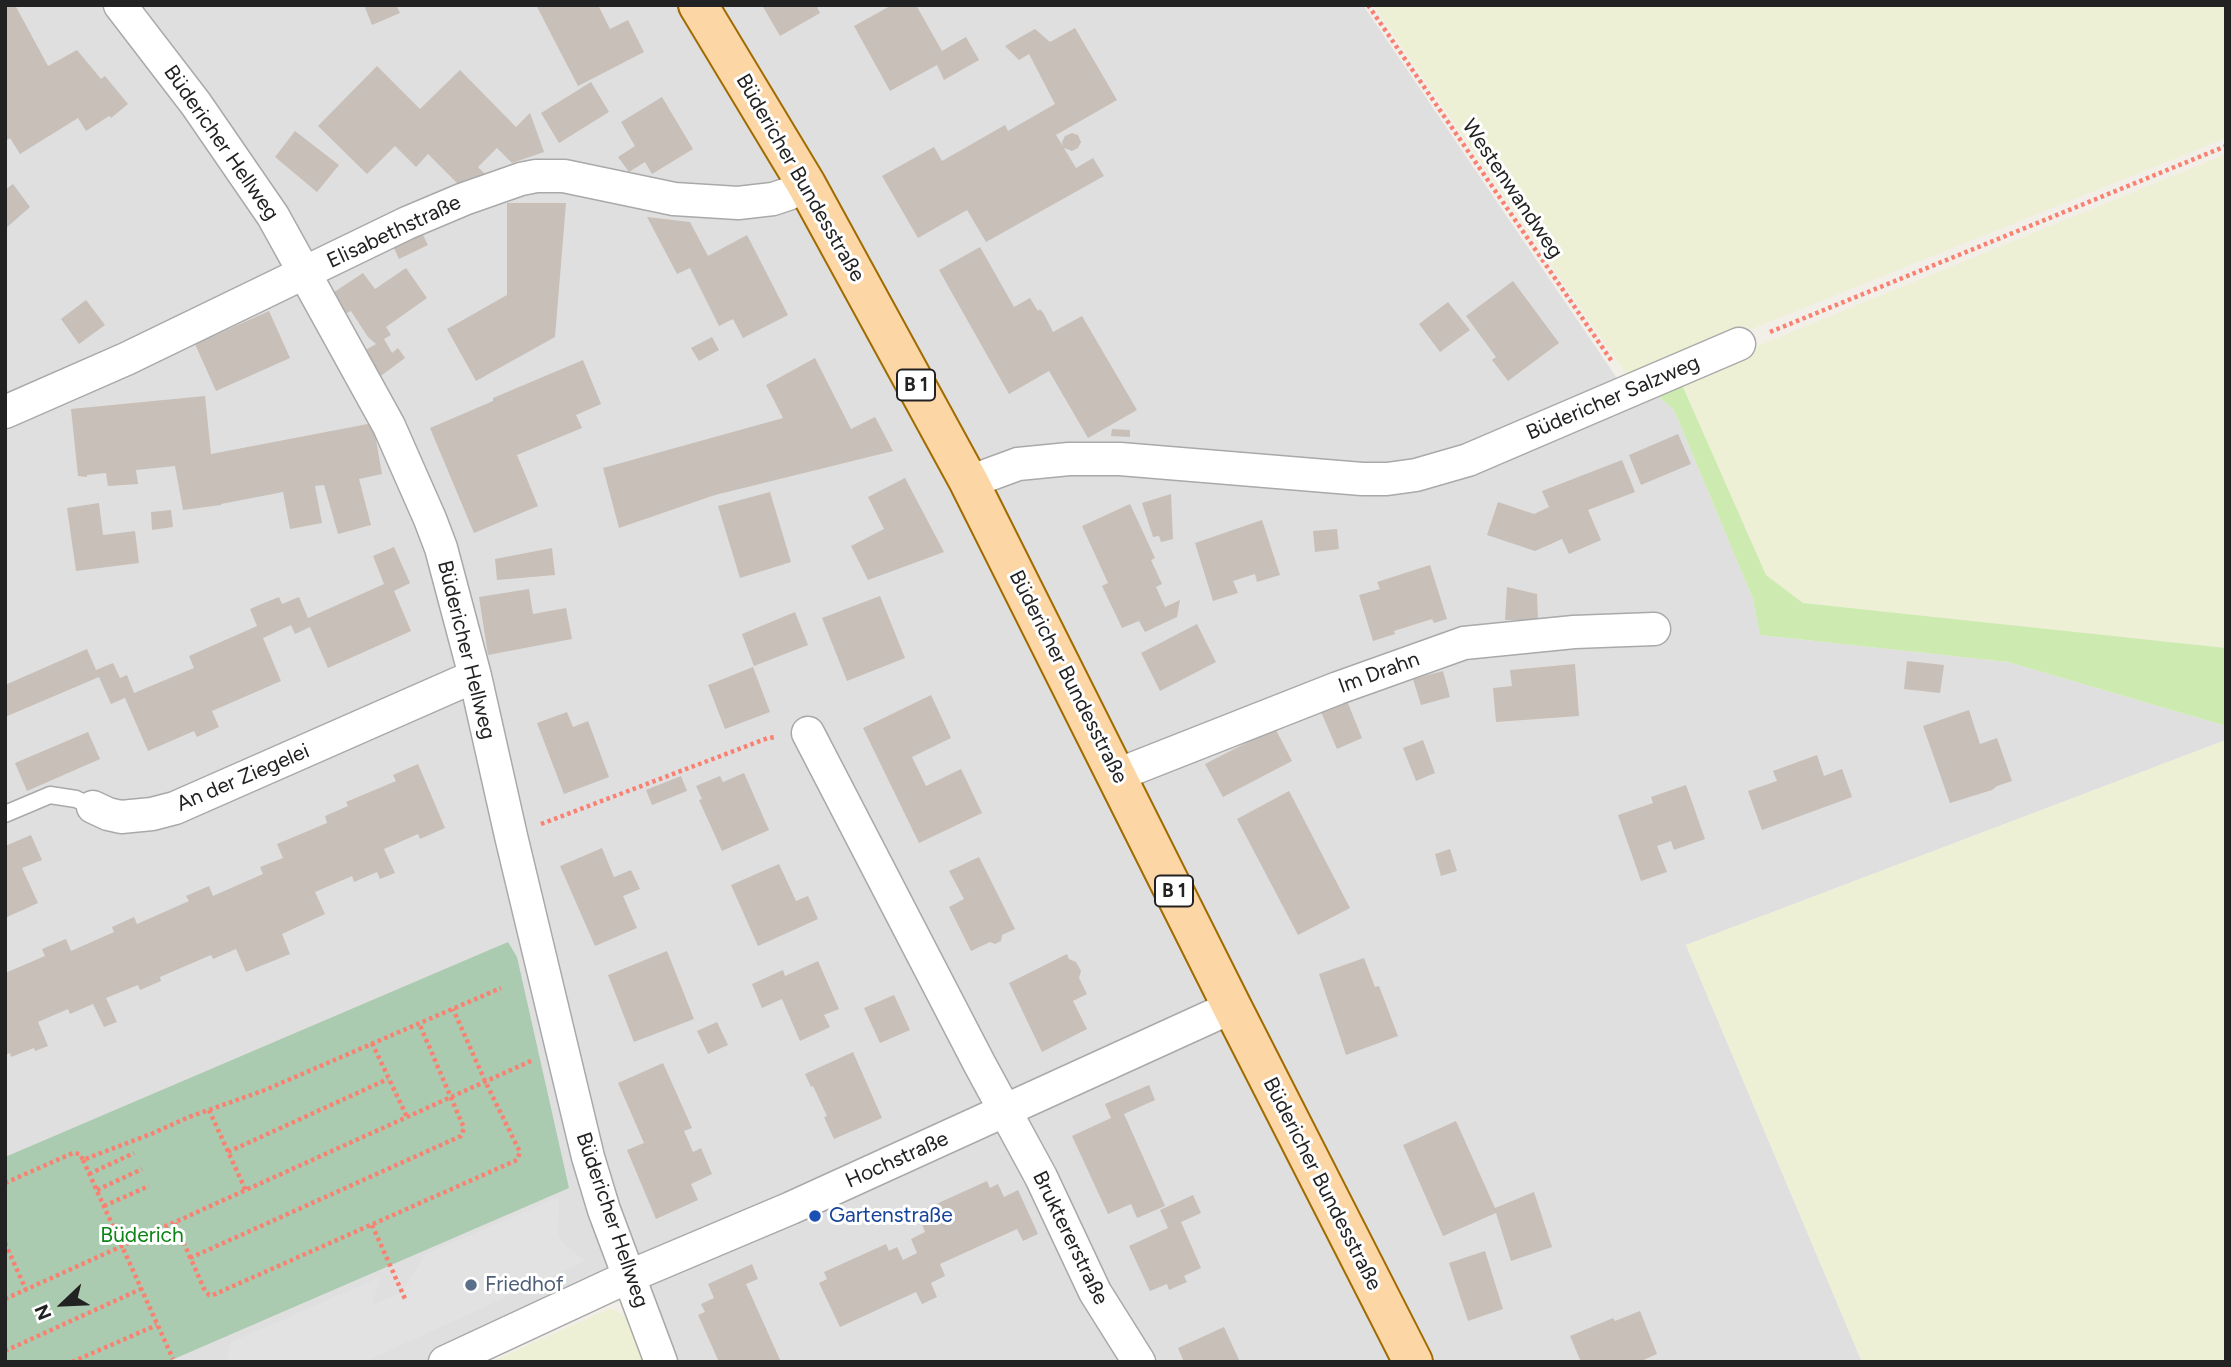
<!DOCTYPE html>
<html>
<head>
<meta charset="utf-8">
<style>
  body { margin:0 }
  #map { position:relative; width:2231px; height:1367px; overflow:hidden; background:#f2efe9; font-family:Figtree,sans-serif }
  canvas { display:block }
  .frame { position:absolute; inset:0; border:7px solid #222; pointer-events:none }
  .north { position:absolute; left:28px; top:1269px; width:70px; height:70px; -webkit-text-stroke:5px #fff; paint-order:stroke; rotate:247deg; font-size:19px; font-weight:700; line-height:28px; text-align:center; color:#222 }
  .north::after { content:''; display:block; margin:auto; width:24px; height:32px; background:#222; clip-path:polygon(50% 0,100% 100%,50% 72%,0 100%) }
</style>
</head>
<body>
<div id="map">
<canvas width="2231" height="1367"></canvas>
<div class="frame"></div>
<div class="north">N</div>
</div>
<script>
const context = document.querySelector('canvas').getContext('2d');
context.lineJoin = 'round';
function fill(path, color) { context.fillStyle = color; context.fill(path, 'evenodd'); }
const poly = rows => new Path2D(rows.map(r => 'M' + r).join(''));
function strokePath(path, color, width, dash) { context.strokeStyle = color; context.lineWidth = width; context.lineCap = dash ? 'butt' : 'round'; context.setLineDash(dash || []); context.stroke(path); }
function label(font, color, halo, rows, align = 'center') {
  context.font = font + ' Figtree,sans-serif'; context.lineWidth = 6; context.setLineDash([]); context.textBaseline = 'middle'; context.strokeStyle = halo; context.fillStyle = color; for (const [text, x, y, turn = 0] of rows) {
    context.save(); context.translate(x, y); context.rotate((+turn || 0) * Math.PI / 180); context.textAlign = isNaN(turn) ? turn : align; if (halo) context.strokeText(text, 0, 0); context.fillText(text, 0, 0); context.restore();
  }
}
const residential = poly([
  [5,5,1363,5,1627,393,1650,389,1674,410,1753,599,1760,635,2008,662,2226,726,2226,740,1686,945,1862,1362,669,1362,632,1266,424,1362,5,1362]
]);
const farmland = poly([
  [1373,5,2226,5,2226,138,1737,335,1632,383],
  [2226,154,2226,648,1803,603,1766,575,1679,378],
  [2226,740,2226,1362,1862,1362,1686,945],
  [611,1308,636,1322,651,1362,491,1362]
]);
const grass = poly([
  [1679,378,1766,575,1803,603,2226,648,2226,726,2008,662,1760,635,1753,599,1674,410,1650,389]
]);
const cemetery = poly([
  [508,942,517,957,569,1188,167,1362,5,1362,5,1157]
]);
const parking = poly([
  [559,1197,558,1233,563,1243,585,1261,364,1362,226,1362,231,1342,380,1277,372,1305,403,1292,424,1255]
]);
const building = poly([
  [5,5,15,5,48,66,77,50,101,79,105,76,128,104,111,118,109,116,86,131,78,118,20,154,10,138,5,141],
  [364,5,396,5,400,13,372,25],
  [536,5,598,5,610,29,628,20,644,52,578,86],
  [762,5,816,5,820,13,780,36],
  [892,5,916,5,942,51,966,37,979,60,944,80,937,65,890,91,854,26],
  [1075,28,1117,100,1056,135,1063,146,1062,142,1065,136,1072,133,1078,135,1081,142,1078,148,1072,151,1064,148,1076,168,1093,158,1104,176,986,242,967,210,918,238,882,176,934,147,942,161,1005,125,1008,131,1055,104,1029,54,1019,60,1005,46,1035,29,1050,42],
  [377,66,420,109,460,70,516,127,530,113,544,152,512,163,497,148,478,167,485,174,458,184,428,154,416,167,395,146,367,174,318,126],
  [591,82,609,112,559,143,541,113],
  [662,97,693,149,652,174,645,162,629,172,618,157,635,146,621,122],
  [295,131,339,165,317,192,275,157],
  [13,184,30,207,5,229,5,190],
  [507,203,566,203,555,337,476,381,447,329,507,295],
  [647,217,690,222,708,256,747,235,788,315,743,338,733,319,719,326,690,268,677,274],
  [421,231,428,245,399,259,392,244],
  [980,247,1014,307,1030,298,1038,311,1040,309,1044,314,1053,332,1082,316,1137,410,1088,438,1049,371,1009,394,939,270],
  [406,268,427,298,386,327,391,335,384,339,392,353,398,348,405,358,378,378,362,352,376,344,368,337,351,311,341,316,328,296,363,273,375,289],
  [1513,281,1559,343,1508,381,1492,360,1496,357,1466,316],
  [86,300,105,325,79,344,61,319],
  [1448,302,1470,330,1440,352,1419,324],
  [269,311,290,358,216,391,195,344],
  [712,337,719,350,699,361,691,348],
  [815,358,851,429,875,417,893,451,715,495,619,528,603,468,783,418,766,385],
  [583,360,601,404,576,415,582,428,517,455,538,506,474,533,430,428,493,401,493,398],
  [205,396,211,454,373,423,382,474,359,479,371,525,338,534,324,485,315,486,322,523,290,529,283,492,221,504,221,505,183,510,175,466,136,470,138,484,108,486,106,473,87,475,87,477,78,476,71,409],
  [1112,429,1130,430,1130,437,1111,436],
  [1678,434,1691,464,1641,485,1629,455],
  [1622,460,1635,492,1588,510,1601,540,1569,554,1562,539,1535,551,1487,535,1498,502,1534,514,1549,507,1542,491],
  [905,478,944,552,868,580,851,546,884,529,868,497],
  [770,492,791,562,740,578,718,506],
  [1171,494,1173,539,1161,542,1159,536,1153,537,1142,503],
  [99,503,103,535,135,531,139,563,76,571,67,508],
  [1130,504,1155,558,1151,560,1162,584,1156,587,1165,607,1180,600,1177,617,1145,632,1139,621,1122,628,1102,586,1108,583,1082,526],
  [171,510,173,527,152,530,151,512],
  [1262,520,1280,575,1257,582,1255,574,1233,581,1238,593,1213,601,1195,543],
  [1337,529,1339,549,1315,552,1313,531],
  [394,547,410,583,394,591,411,631,328,668,310,627,295,634,291,625,263,638,281,681,212,711,219,727,197,737,194,731,148,751,125,698,111,704,99,677,5,717,5,685,87,649,96,670,113,663,120,678,127,675,134,693,194,668,189,656,257,626,250,609,264,603,279,597,282,604,299,597,308,618,384,584,373,556],
  [552,548,555,575,497,580,495,559],
  [1430,565,1447,619,1434,623,1432,619,1394,631,1395,634,1373,641,1359,595,1380,589,1377,582],
  [1507,587,1537,594,1538,620,1505,620],
  [529,589,533,614,566,608,572,639,488,655,479,597],
  [880,596,905,658,847,681,822,618],
  [795,612,808,645,754,666,742,634],
  [1197,624,1216,662,1160,691,1141,653],
  [1907,661,1944,665,1940,693,1904,689],
  [1575,664,1579,716,1496,722,1493,688,1512,686,1510,670],
  [753,667,770,712,725,729,708,685],
  [1443,671,1450,697,1421,705,1413,679],
  [931,695,951,738,912,757,926,786,961,769,982,813,919,843,863,728],
  [1347,701,1362,738,1337,749,1321,712],
  [1969,710,1980,744,1997,738,2012,781,1997,786,1992,790,1950,803,1923,726],
  [567,712,573,727,588,721,609,777,564,794,537,723],
  [1275,728,1292,761,1223,797,1205,764],
  [88,732,100,759,27,791,15,763],
  [1423,740,1435,773,1416,781,1403,748],
  [1817,755,1824,776,1842,769,1852,797,1762,830,1748,791,1777,781,1773,771],
  [418,764,445,828,420,839,418,834,384,849,395,873,380,879,377,872,354,882,352,876,315,892,325,914,282,934,290,954,246,972,236,949,213,959,211,955,160,977,161,981,140,990,138,985,106,998,117,1022,104,1027,93,1004,70,1014,68,1009,38,1022,48,1046,35,1051,34,1048,11,1057,10,1053,5,1055,5,973,45,956,42,949,66,939,71,951,114,932,112,927,134,917,137,924,189,901,186,896,209,886,213,896,263,874,260,867,283,858,277,844,327,823,325,816,348,806,346,802,396,781,393,775],
  [744,773,769,830,722,851,699,800,702,799,696,786,720,776,723,782],
  [681,776,687,791,652,805,646,790],
  [1686,785,1705,839,1674,850,1671,841,1657,846,1667,872,1641,881,1618,815,1653,803,1651,797],
  [1289,791,1350,908,1298,935,1237,819],
  [31,835,42,860,22,868,38,903,5,918,5,846],
  [602,848,614,877,631,870,640,889,623,896,637,928,595,946,560,866],
  [1450,849,1457,871,1441,876,1435,854],
  [979,857,1015,929,1002,935,1001,941,995,944,990,942,971,951,949,907,964,899,949,871],
  [779,864,796,901,808,896,818,919,758,946,731,885],
  [667,951,694,1019,634,1042,608,975],
  [1067,954,1069,959,1076,962,1081,971,1079,978,1087,994,1073,1001,1087,1029,1042,1052,1009,983],
  [1364,958,1375,987,1379,986,1398,1036,1346,1055,1319,974],
  [818,961,839,1009,824,1015,830,1027,800,1041,782,999,762,1008,752,984,783,970,785,976],
  [894,995,910,1030,880,1043,864,1008],
  [717,1022,728,1045,708,1054,697,1031],
  [853,1052,882,1118,834,1139,824,1117,827,1116,813,1086,811,1087,805,1074],
  [663,1063,692,1128,684,1131,693,1152,701,1148,712,1174,691,1184,698,1200,656,1219,627,1150,644,1143,618,1083],
  [1149,1085,1155,1100,1124,1114,1165,1206,1137,1218,1131,1204,1108,1214,1072,1136,1111,1118,1105,1104],
  [1456,1121,1495,1208,1534,1192,1552,1247,1511,1261,1496,1213,1443,1236,1403,1145],
  [987,1181,990,1188,998,1184,1004,1197,1018,1190,1038,1234,1023,1241,1017,1229,940,1264,945,1276,931,1283,937,1297,922,1304,916,1292,840,1327,819,1283,827,1279,824,1272,886,1244,889,1251,897,1247,903,1260,917,1253,911,1239,925,1232,920,1219,928,1216,925,1209],
  [1193,1195,1201,1213,1181,1222,1201,1268,1184,1276,1187,1282,1169,1290,1167,1284,1150,1291,1129,1246,1168,1228,1160,1210],
  [1485,1251,1503,1309,1468,1321,1449,1263],
  [752,1264,758,1279,746,1284,781,1362,719,1362,698,1315,705,1312,701,1304,714,1298,708,1284],
  [1640,1311,1657,1354,1639,1362,1581,1362,1570,1336,1613,1318,1615,1321],
  [1224,1327,1240,1362,1184,1362,1178,1348]
]);
const path = poly([
  [1368,5,1613,363],
  [1770,332,2226,146],
  [541,824,768,738,775,737],
  [372,1043,407,1117],
  [209,1110,246,1191],
  [228,1152,388,1079],
  [83,1160,173,1359],
  [89,1174,134,1153],
  [5,1183,73,1153,80,1154,83,1160,151,1134,189,1117,265,1090,501,988],
  [97,1190,142,1169],
  [104,1206,149,1186],
  [175,1223,205,1291,209,1295,213,1295,517,1160,520,1152,485,1081,453,1009],
  [372,1225,406,1301],
  [5,1243,26,1290],
  [190,1258,461,1136,464,1128,419,1023],
  [5,1299,533,1060],
  [5,1351,141,1289],
  [72,1362,157,1325]
]);
const service = poly([
  [5,814,50,795,76,799,93,807]
]);
const minor = poly([
  [120,5,196,104,273,216,389,426,430,519,441,548,475,676,511,836,588,1157,604,1210,661,1362],
  [5,412,126,359,407,223,464,199,521,179,536,176,564,176,674,199,738,203,773,199,788,194,806,184],
  [969,482,1018,464,1069,459,1120,459,1362,479,1387,479,1416,475,1468,460,1739,344],
  [808,733,979,1063,1041,1177,1095,1292,1139,1362],
  [1117,775,1338,688,1464,643,1574,632,1654,629],
  [93,807,108,814,121,817,152,814,175,808,475,676],
  [445,1362,630,1276,791,1208,1232,1007]
]);
const primary = poly([
  [698,5,806,184,969,482,1232,1007,1413,1362]
]);
const markers = [
  [815,1216,7,"#1a4fb4"],
  [471,1285,7,"#5c6f8a"]
];
const shields = [
  [916,385,38],
  [1174,891,38]
];
const shieldNames = [
  ["B 1",916,385],
  ["B 1",1174,891]
];
const streetNames = [
  ["Büdericher Hellweg",221,143,55],
  ["Büdericher Bundesstraße",800,178,60],
  ["Westenwandweg",1512,189,56],
  ["Elisabethstraße",394,232,-25],
  ["Büdericher Salzweg",1613,398,-23],
  ["Büdericher Hellweg",466,650,76],
  ["Im Drahn",1379,673,-20],
  ["Büdericher Bundesstraße",1068,677,63],
  ["An der Ziegelei",243,778,-23],
  ["Hochstraße",897,1160,-24],
  ["Büdericher Bundesstraße",1322,1184,63],
  ["Büdericher Hellweg",612,1220,71],
  ["Bruktererstraße",1070,1238,64]
];
const transitNames = [
  ["Gartenstraße",829,1216]
];
const parkNames = [
  ["Büderich",142,1236]
];
const serviceNames = [
  ["Friedhof",485,1285]
];
fill(residential, '#e0dfdf');
fill(farmland, '#eef0d5');
fill(grass, '#cdebb0');
fill(cemetery, '#aacbaf');
fill(parking, '#e2e2e2');
fill(building, '#c7bfb8');
strokePath(service, '#a9a9a9', 19);
strokePath(minor, '#a9a9a9', 35);
strokePath(primary, '#a06b00', 42);
strokePath(path, '#fa8072', 4.5, [3.5, 3.5]);
strokePath(service, '#fff', 16);
strokePath(minor, '#fff', 32);
strokePath(primary, '#fcd6a4', 38);
for (const [x, y, r, color] of markers) { const dot = new Path2D(); dot.arc(x, y, r, 0, 2 * Math.PI); context.fillStyle = color; context.fill(dot); strokePath(dot, '#fff', 2.5); }
for (const [x, y, w] of shields) { const box = new Path2D(); box.roundRect(x - w / 2, y - 15.5, w, 31, 5); context.fillStyle = '#fff'; context.fill(box); strokePath(box, '#222', 2); }
label('bold 19px', '#222', null, shieldNames);
label('21px', '#222', '#fff', streetNames);
label('21px', '#164399', '#fff', transitNames, 'left');
label('21px', '#0c8416', '#fff', parkNames);
label('21px', '#4e5e75', '#fff', serviceNames, 'left');
</script>
</body>
</html>
